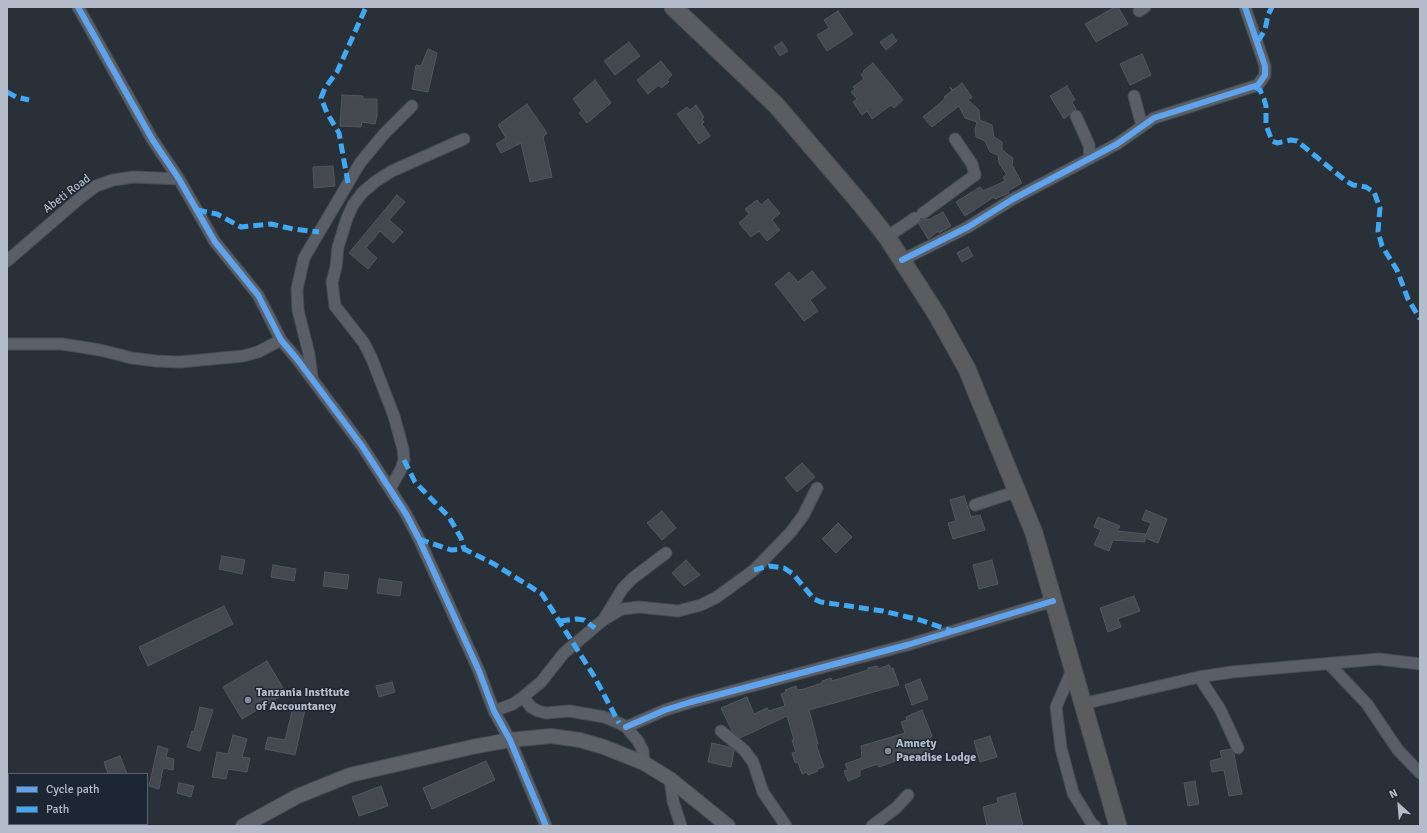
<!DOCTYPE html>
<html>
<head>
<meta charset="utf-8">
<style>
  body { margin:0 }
  #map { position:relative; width:1427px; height:833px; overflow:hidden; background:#2a3038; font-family:Signika,sans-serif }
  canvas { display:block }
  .frame { position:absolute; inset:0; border:8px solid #b4bcc9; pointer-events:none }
  .legend { position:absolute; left:8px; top:773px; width:140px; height:52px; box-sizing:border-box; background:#1d2633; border:1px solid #59626f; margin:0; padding:5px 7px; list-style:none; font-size:12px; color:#b4bcc9 }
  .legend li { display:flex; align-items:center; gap:8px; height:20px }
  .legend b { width:20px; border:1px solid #59626f }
  .north { position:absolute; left:1379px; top:785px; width:40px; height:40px; -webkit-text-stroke:3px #1d2633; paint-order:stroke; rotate:334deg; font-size:11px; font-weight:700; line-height:16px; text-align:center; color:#b4bcc9 }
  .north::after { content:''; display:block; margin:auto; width:14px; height:18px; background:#b4bcc9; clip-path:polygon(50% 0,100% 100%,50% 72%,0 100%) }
</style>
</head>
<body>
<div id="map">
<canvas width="1427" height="833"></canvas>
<div class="frame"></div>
<ul class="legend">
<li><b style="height:5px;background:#60a3ed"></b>Cycle path</li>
<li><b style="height:5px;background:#3fa9f5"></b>Path</li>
</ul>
<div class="north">N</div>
</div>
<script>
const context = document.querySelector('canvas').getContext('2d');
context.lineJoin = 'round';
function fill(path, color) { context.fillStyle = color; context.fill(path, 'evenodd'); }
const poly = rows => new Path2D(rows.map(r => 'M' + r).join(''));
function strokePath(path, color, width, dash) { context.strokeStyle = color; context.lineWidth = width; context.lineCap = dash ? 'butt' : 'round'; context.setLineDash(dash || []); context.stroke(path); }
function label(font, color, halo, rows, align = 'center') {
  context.font = font + ' Signika,sans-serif'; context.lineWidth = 3; context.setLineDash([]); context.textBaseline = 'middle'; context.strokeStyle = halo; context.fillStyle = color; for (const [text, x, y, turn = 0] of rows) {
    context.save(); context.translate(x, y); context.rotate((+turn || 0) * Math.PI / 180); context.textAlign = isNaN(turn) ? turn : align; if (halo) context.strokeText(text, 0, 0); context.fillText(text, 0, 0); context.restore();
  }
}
const building = poly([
  [1115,7,1118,7,1128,24,1096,42,1085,24,1115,7],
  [838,11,853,34,827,51,817,35,829,28,824,20,838,11],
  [892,34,897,41,886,50,880,42,892,34],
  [629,42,640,56,615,75,604,61,629,42],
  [782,42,788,51,780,56,774,47,782,42],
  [428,49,437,53,428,92,412,89,416,65,421,66,428,49],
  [1142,54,1151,75,1130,85,1120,64,1142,54],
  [661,61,672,75,667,80,669,82,661,88,659,85,648,94,637,80,661,61],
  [873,63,903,100,894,108,891,105,872,119,867,111,862,115,853,102,857,99,851,92,855,89,853,87,864,79,861,75,864,72,863,71,873,63],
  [595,80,611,103,587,123,579,113,582,111,573,99,595,80],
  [962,83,972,97,968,100,979,110,980,120,992,125,994,137,1002,142,1002,150,1013,158,1012,165,1022,183,1008,191,1009,193,995,199,994,197,965,216,956,202,980,187,983,191,1005,181,1003,177,1007,175,999,163,998,155,990,152,985,141,976,137,975,130,977,122,965,118,959,106,932,127,923,117,946,98,944,97,952,91,950,87,953,90,962,83],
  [1067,86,1075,100,1072,102,1076,109,1064,119,1050,96,1067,86],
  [342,95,363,96,363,99,377,99,377,116,375,124,362,122,361,127,340,126,342,95],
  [527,104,547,133,543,137,552,177,530,182,521,143,501,153,496,144,506,138,498,125,527,104],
  [696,105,704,117,702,119,704,122,702,124,710,136,699,144,677,114,687,107,690,110,696,105],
  [333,166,335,186,314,188,313,167,333,166],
  [397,195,405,202,389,220,403,232,393,243,380,231,366,248,377,258,368,269,349,253,397,195],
  [768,199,780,213,772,220,780,230,767,241,759,231,751,237,739,223,749,214,745,209,757,200,761,205,768,199],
  [943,212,951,226,939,233,938,231,928,239,919,224,922,220,927,219,928,220,943,212],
  [968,247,973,256,962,262,957,253,968,247],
  [812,271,826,288,810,300,818,311,804,321,775,284,789,272,798,282,812,271],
  [802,463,815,477,797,492,785,478,802,463],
  [964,496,971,517,980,515,985,530,953,539,948,523,956,521,950,500,964,496],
  [1146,510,1167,519,1158,543,1145,538,1145,542,1113,540,1109,551,1094,545,1101,530,1094,527,1098,517,1120,526,1117,531,1145,534,1145,537,1151,523,1142,520,1146,510],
  [662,511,676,528,662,540,647,523,662,511],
  [838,523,852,537,836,553,822,539,838,523],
  [222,556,245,560,242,574,219,569,222,556],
  [686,560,700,575,684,586,672,573,686,560],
  [992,560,998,584,979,589,973,565,992,560],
  [273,565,296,569,294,581,271,577,273,565],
  [325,572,349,575,347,589,323,586,325,572],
  [379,579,402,582,400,596,377,593,379,579],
  [1134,596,1140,611,1118,619,1121,627,1108,632,1100,608,1134,596],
  [224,606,233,624,148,666,139,647,224,606],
  [267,661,286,693,242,719,223,687,267,661],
  [889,665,891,669,893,668,899,685,809,710,818,744,816,744,824,767,817,769,818,771,808,775,807,772,802,774,798,762,795,763,792,753,796,752,792,740,794,740,787,716,740,738,732,731,721,708,747,697,754,714,767,708,769,711,785,706,781,694,786,692,785,690,796,686,797,690,804,689,822,683,822,681,831,678,832,681,868,670,868,668,877,666,878,669,889,665],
  [920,679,928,699,912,705,905,685,920,679],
  [392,682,395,692,379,697,376,686,392,682],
  [294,703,306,705,295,755,265,749,268,737,285,740,294,703],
  [200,707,213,710,200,751,187,747,192,731,194,732,200,707],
  [922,710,932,736,930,738,934,749,917,758,915,754,879,767,878,764,860,770,860,776,848,781,844,771,848,770,845,764,862,758,861,746,905,733,901,722,907,720,906,717,922,710],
  [233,735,247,739,242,757,250,758,247,772,228,769,226,779,212,777,217,752,228,754,233,735],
  [990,736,997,757,980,762,974,741,990,736],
  [712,743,729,747,734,751,731,767,708,762,712,743],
  [158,746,168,749,166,757,174,759,173,770,163,768,159,789,149,786,158,746],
  [1231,749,1234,754,1242,794,1229,796,1224,770,1212,772,1210,761,1222,758,1220,751,1231,749],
  [120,756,127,774,108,774,104,762,120,756],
  [486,761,495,780,432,809,423,788,486,761],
  [1195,781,1199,804,1188,806,1184,783,1195,781],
  [179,783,194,786,191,797,177,793,179,783],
  [381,786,388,806,359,816,352,797,381,786],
  [1015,793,1023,826,987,826,983,807,998,803,997,798,1015,793]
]);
const minor = poly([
  [78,7,152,139,179,179,215,242,258,295,281,340,297,359,362,446,406,514,419,539,479,671,494,711,510,740,546,826],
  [1139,11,1145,7],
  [1134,96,1142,126],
  [1076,116,1089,145,1090,157],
  [923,213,975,175,972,164,955,139],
  [887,237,915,218],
  [902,260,968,227,1013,199,1117,144,1154,118,1258,85,1265,75,1265,66,1245,7],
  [7,261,80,198,96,186,113,180,134,177,179,179],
  [7,344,62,344,100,350,132,358,156,361,180,362,243,356,258,352,281,340],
  [312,377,309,354,298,310,297,289,304,258,360,163,384,134,412,106],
  [390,489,401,469,404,460,403,449,394,416,372,359,364,343,335,306,332,282,336,267,338,247,347,218,353,205,362,193,376,181,392,171,464,139],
  [975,505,1018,491],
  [604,619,623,588,633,578,666,553],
  [1330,665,1367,704,1398,750,1420,773],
  [1072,670,1056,707,1061,748,1073,793,1092,824,1095,826],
  [1199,677,1220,709,1238,748],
  [523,697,531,707,538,711,546,713,569,711,581,713,604,717,619,723,626,727,638,741,643,751,644,763],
  [1082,704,1199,677,1232,672,1379,659,1420,664],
  [494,711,513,704,523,697,541,682,564,653,602,621,618,611,623,609,639,607,678,611,701,605,717,597,754,570,790,533,803,516,817,488],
  [626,727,665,710,691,702,907,645,1053,601],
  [721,731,744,750,753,762,763,792,786,826],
  [670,779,673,801,681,826],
  [872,826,896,808,908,795]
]);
const major = poly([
  [243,826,298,796,350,775,472,747,510,740,551,736,580,740,604,747,644,763,670,779,728,826]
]);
const highway = poly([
  [673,7,776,105,860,203,887,237,937,315,967,369,1034,533,1118,826]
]);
const quiet = poly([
  [1258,41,1265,30,1268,15,1272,7],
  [1255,87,1260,90,1264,99,1266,106,1266,125,1272,141,1277,143,1291,140,1297,141,1346,181,1353,185,1366,187,1374,192,1380,208,1378,231,1382,246,1397,270,1408,299,1420,319],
  [7,92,16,97,29,100],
  [348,183,339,133,327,113,321,98,325,88,337,72,366,7],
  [197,210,217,214,241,227,271,224,293,229,319,232],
  [404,460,415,482,449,517,461,538,464,549],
  [419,539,451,550,464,549,494,564,542,594,594,676,619,723],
  [754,570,769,566,784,568,793,574,814,599,821,602,883,611,920,620,952,631],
  [560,621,577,619,584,620,595,628]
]);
const cycleway = poly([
  [78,7,152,139,179,179,215,242,258,295,281,340,297,359,362,446,406,514,419,539,479,671,494,711,510,740,546,826],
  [902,260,968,227,1013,199,1117,144,1154,118,1258,85,1265,75,1265,66,1245,7],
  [626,727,665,710,691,702,907,645,1053,601]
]);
const markers = [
  [248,700,4,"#848b96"],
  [888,751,4,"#848b96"]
];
const streetNames = [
  ["Abeti Road",67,194,-37]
];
const poiNames = [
  ["Tanzania Institute",256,693],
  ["of Accountancy",256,707],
  ["Amnety",896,744],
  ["Paeadise Lodge",896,758]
];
fill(building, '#444950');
strokePath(building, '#52575f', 1);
strokePath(minor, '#484c53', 13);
strokePath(major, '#484c55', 16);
strokePath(highway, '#474c53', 19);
strokePath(minor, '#5a5e66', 11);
strokePath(major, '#5c6168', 14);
strokePath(highway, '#5a5d60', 17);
strokePath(quiet, '#3fa9f5', 5, [10, 5]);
strokePath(cycleway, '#60a3ed', 6);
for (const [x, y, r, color] of markers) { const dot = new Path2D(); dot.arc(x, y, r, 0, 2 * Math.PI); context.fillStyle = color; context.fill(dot); strokePath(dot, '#1d2633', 1.5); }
label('12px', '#b4bcc9', '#1d2633', streetNames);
label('bold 12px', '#b4bcc9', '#1d2633', poiNames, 'left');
</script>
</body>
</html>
